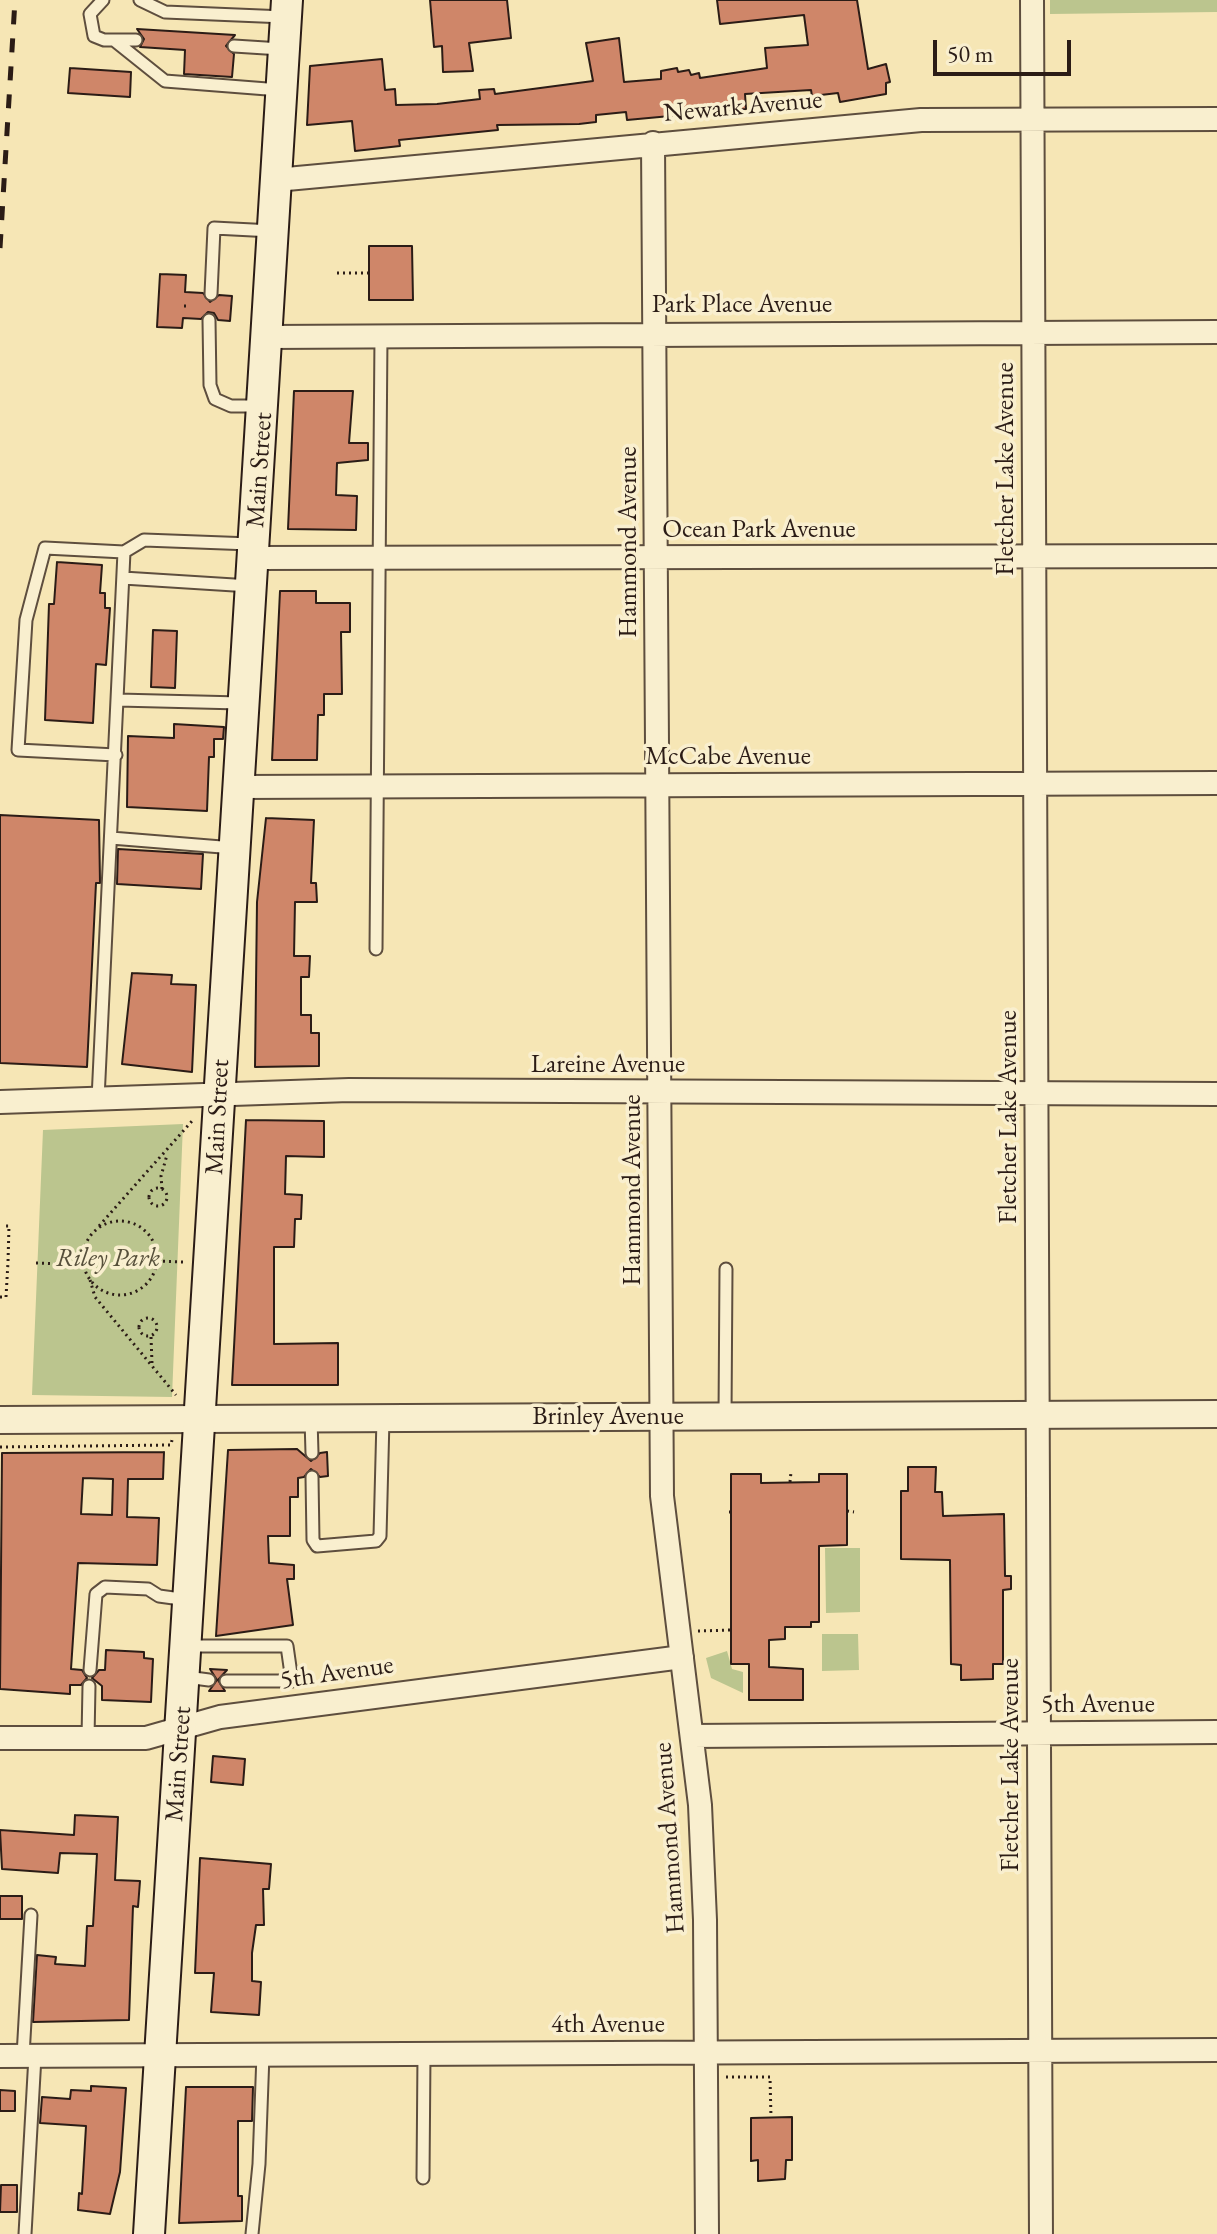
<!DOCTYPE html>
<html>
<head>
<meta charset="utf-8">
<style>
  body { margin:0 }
  #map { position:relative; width:1217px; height:2234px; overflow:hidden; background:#f6e6b5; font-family:"EB Garamond",serif }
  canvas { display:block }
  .scale { position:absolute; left:933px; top:40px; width:138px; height:36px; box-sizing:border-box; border:4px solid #2b1c16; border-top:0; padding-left:10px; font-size:24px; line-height:28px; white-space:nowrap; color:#2b1c16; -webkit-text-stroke:6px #f9efcf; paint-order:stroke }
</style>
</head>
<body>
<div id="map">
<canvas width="1217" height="2234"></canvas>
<div class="scale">50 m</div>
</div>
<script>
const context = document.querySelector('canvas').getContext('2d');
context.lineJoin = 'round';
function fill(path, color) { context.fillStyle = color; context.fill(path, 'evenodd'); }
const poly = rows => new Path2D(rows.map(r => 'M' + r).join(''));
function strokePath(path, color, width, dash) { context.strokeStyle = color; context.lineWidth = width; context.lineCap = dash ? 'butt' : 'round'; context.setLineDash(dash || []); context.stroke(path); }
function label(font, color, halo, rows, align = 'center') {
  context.font = font + ' "EB Garamond",serif'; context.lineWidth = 7; context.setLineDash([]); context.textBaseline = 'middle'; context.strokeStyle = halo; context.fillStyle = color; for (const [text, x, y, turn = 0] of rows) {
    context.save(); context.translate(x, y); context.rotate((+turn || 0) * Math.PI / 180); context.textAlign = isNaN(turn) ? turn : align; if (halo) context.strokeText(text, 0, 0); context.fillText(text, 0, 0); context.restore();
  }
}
const green = poly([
  [1050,0,1217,0,1217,12,1050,14],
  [183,1124,172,1397,32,1395,43,1130],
  [825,1548,860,1548,860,1612,826,1613],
  [822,1634,858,1634,859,1670,822,1671],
  [727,1651,732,1669,743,1672,743,1693,711,1678,706,1658]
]);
const building = poly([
  [430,0,507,0,511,38,469,43,473,71,443,72,442,46,434,47,430,0],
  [717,0,857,0,868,69,886,64,890,82,886,83,886,94,840,102,838,93,812,96,811,90,745,94,746,109,627,120,626,112,596,115,596,122,579,124,497,125,498,130,399,140,400,146,355,151,352,121,307,125,310,66,382,59,385,90,395,89,396,105,437,104,480,99,479,90,494,89,495,94,593,81,586,43,619,38,624,82,661,79,661,71,677,68,678,72,689,70,691,75,699,73,700,78,767,68,765,48,808,45,804,15,720,24,717,0],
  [137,29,235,35,226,46,234,54,232,77,184,74,185,50,140,47,144,39,137,29],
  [70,68,131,72,130,97,68,93,70,68],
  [369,246,412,246,413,300,369,300,369,246],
  [160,274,186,275,185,292,203,293,210,302,219,295,232,296,230,321,218,320,214,313,208,312,201,319,183,318,182,328,157,327,160,274],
  [294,391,353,391,349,443,368,443,368,460,337,463,336,495,357,496,356,530,288,529,294,391],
  [57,562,102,565,100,593,105,593,105,608,110,608,106,665,96,664,93,723,45,720,49,604,54,604,57,562],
  [280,591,316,591,316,603,350,603,350,632,341,632,342,694,324,694,324,715,318,715,317,760,272,760,280,591],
  [153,630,177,631,175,688,151,687,153,630],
  [174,724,224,727,223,739,214,739,214,757,209,757,207,811,127,807,128,736,174,738,174,724],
  [0,815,99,820,100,883,96,883,87,1067,0,1063,0,815],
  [266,818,314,820,311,883,316,883,317,902,295,902,294,956,310,956,309,977,301,977,301,1015,311,1015,311,1033,319,1033,319,1066,255,1067,257,902,266,818],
  [118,849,203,854,201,889,117,884,118,849],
  [132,973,172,975,171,984,196,985,192,1072,122,1064,132,973],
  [246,1120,324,1121,324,1157,286,1156,285,1194,302,1195,301,1219,295,1219,294,1247,274,1247,274,1344,338,1343,338,1385,232,1385,246,1120],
  [297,1449,311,1461,320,1453,327,1452,328,1476,320,1477,311,1469,304,1477,298,1478,298,1497,290,1497,290,1536,268,1536,269,1563,294,1565,294,1579,287,1579,293,1625,216,1636,228,1450,297,1449],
  [164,1452,163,1479,128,1479,127,1517,159,1518,157,1565,78,1563,71,1669,82,1670,87,1678,81,1685,70,1685,70,1694,0,1689,2,1453,164,1452],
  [83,1478,113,1479,112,1515,81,1514,83,1478],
  [908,1467,936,1467,935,1492,942,1492,943,1516,1004,1514,1005,1576,1011,1576,1011,1589,1003,1590,1003,1664,993,1664,993,1679,961,1680,961,1665,951,1664,950,1560,901,1559,901,1491,908,1491,908,1467],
  [731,1474,761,1474,761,1483,819,1482,819,1474,847,1474,847,1545,819,1546,819,1622,811,1622,811,1627,785,1627,785,1639,769,1640,769,1667,803,1669,803,1700,749,1700,749,1664,731,1664,731,1474],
  [106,1650,144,1652,144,1658,153,1659,151,1702,102,1700,102,1686,92,1678,99,1670,105,1670,106,1650],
  [210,1669,227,1670,218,1680,225,1691,209,1691,217,1680,210,1669],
  [213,1756,245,1759,243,1785,211,1782,213,1756],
  [75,1815,118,1817,115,1880,140,1881,138,1907,133,1906,129,2020,33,2022,37,1955,56,1957,55,1964,85,1966,87,1926,93,1926,97,1854,60,1853,58,1873,2,1869,0,1830,74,1835,75,1815],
  [200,1858,271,1864,269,1889,263,1889,264,1925,256,1925,252,1953,252,1981,261,1982,259,2015,211,2012,214,1973,195,1973,200,1858],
  [0,1896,22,1896,22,1919,0,1919,0,1896],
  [91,2086,126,2088,120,2172,110,2214,78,2210,79,2193,82,2194,86,2126,40,2123,42,2097,70,2099,71,2090,91,2091,91,2086],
  [186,2087,253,2087,252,2121,238,2121,238,2196,242,2196,242,2221,179,2223,186,2087],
  [0,2090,15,2091,15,2111,0,2111,0,2090],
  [792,2117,792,2160,786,2160,785,2179,758,2181,758,2160,751,2161,751,2118,792,2117],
  [1,2185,17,2185,17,2212,0,2212,1,2185]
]);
const path = poly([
  [337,273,369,273],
  [184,306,188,306],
  '149 1197a9 9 0 1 1 18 0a9 9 0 1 1-18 0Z',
  [162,1189,161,1176,167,1155],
  '83 1258a37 37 0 1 1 74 0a37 37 0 1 1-74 0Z',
  [99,1226,192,1121],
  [157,1261,184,1262],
  [36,1263,83,1265],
  [90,1280,95,1297,176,1395],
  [0,1297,6,1297,8,1262,9,1226,3,1226],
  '139 1327a9 9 0 1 1 18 0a9 9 0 1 1-18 0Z',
  [151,1337,152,1363],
  [0,1447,171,1445,172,1440],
  [790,1482,791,1472],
  [847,1511,854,1512],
  [729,1512,731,1512],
  [698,1631,731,1630],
  [726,2077,770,2077,771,2118]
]);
const service = poly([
  [103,0,90,14,94,36,104,40,136,40],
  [140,0,165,12,285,17],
  [115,41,165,81,280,90],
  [234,46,281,49],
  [211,294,214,228,272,231],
  [209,320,210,385,215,399,231,406,261,406],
  [123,578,250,586],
  [118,700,240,703],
  [116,755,18,750,26,620,45,548,124,552,144,540,251,544],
  [111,838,234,848],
  [376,949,381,336],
  [98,1099,124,552],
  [725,1416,726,1269],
  [311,1419,312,1453],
  [312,1477,313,1540,317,1546,376,1541,380,1536,383,1419],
  [186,1646,287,1646,292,1681,226,1681],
  [90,1670,96,1594,105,1587,148,1589,159,1596,188,1600],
  [186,1677,209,1680],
  [88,1738,89,1686],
  [23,2056,31,1915],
  [423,2178,424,2054],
  [25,2234,35,2056],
  [252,2234,259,2164,263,2054]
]);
const minor = poly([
  [1032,0,1041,2234],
  [653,143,662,1496,700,1805,705,1920,707,2234],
  [276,180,921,120,1217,119],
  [268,337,1217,332],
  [254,558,1217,556],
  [239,787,1217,783],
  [0,1102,349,1090,1217,1094],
  [692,1736,1217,1732],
  [0,1738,146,1738,220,1717,682,1657],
  [0,2056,1217,2050]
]);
const tertiary = poly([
  [0,1420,1217,1414]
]);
const secondary = poly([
  [149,2234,287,0]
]);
const rail = poly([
  [0,248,15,0]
]);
const streetNames = [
  ["Newark Avenue",743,107,-5],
  ["Park Place Avenue",742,305],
  ["Fletcher Lake Avenue",1006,469,-90],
  ["Main Street",260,470,-86],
  ["Ocean Park Avenue",759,530],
  ["Hammond Avenue",629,542,-90],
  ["McCabe Avenue",728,757],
  ["Lareine Avenue",608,1065],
  ["Main Street",218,1117,-87],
  ["Fletcher Lake Avenue",1009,1117,-90],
  ["Hammond Avenue",633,1190,-90],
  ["Brinley Avenue",608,1417],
  ["5th Avenue",337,1673,-8],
  ["5th Avenue",1098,1705],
  ["Main Street",179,1764,-86],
  ["Fletcher Lake Avenue",1011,1765,-90],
  ["Hammond Avenue",670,1838,-94],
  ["4th Avenue",608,2025]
];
const parkNames = [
  ["Riley Park",108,1259]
];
fill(green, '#bbc58e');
fill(building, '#cf8669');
strokePath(building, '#2b1c16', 2);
strokePath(service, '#5e4e3e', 15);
strokePath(minor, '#5e4e3e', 26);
strokePath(tertiary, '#5e4e3e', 30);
strokePath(secondary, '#2b1c16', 34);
strokePath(path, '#2b1c16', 3, [2, 4]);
strokePath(service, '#f9efcf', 11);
strokePath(minor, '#f9efcf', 22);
strokePath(tertiary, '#f9efcf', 26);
strokePath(secondary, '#f9efcf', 30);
strokePath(rail, '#2b1c16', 5, [14, 14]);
label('26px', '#2b1c16', '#f9efcf', streetNames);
label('italic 26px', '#564f3a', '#f9efcf', parkNames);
</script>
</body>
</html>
